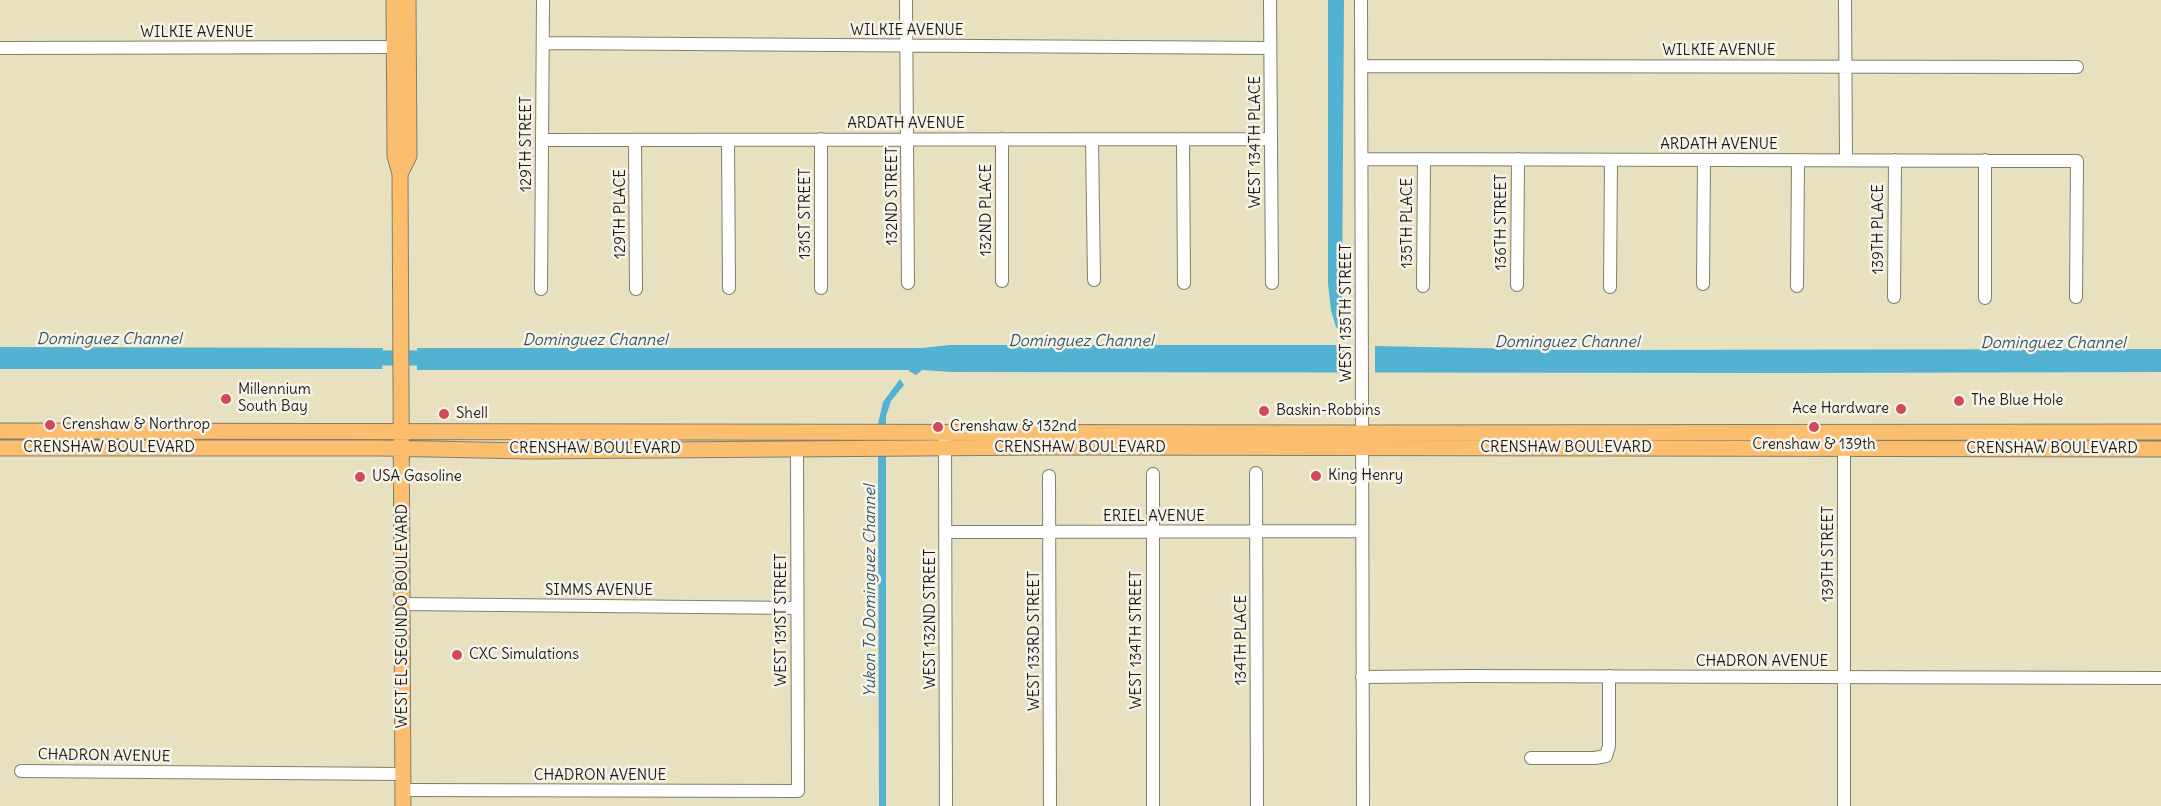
<!DOCTYPE html>
<html>
<head>
<meta charset="utf-8">
<style>
  body { margin:0 }
  canvas { display:block; background:#e7e1bf }
</style>
</head>
<body>
<canvas width="2161" height="806"></canvas>
<script>
const context = document.querySelector('canvas').getContext('2d');
context.lineJoin = 'round';
function fill(path, color) { context.fillStyle = color; context.fill(path, 'evenodd'); }
const poly = rows => new Path2D(rows.map(r => 'M' + r).join(''));
function strokePath(path, color, width, dash) { context.strokeStyle = color; context.lineWidth = width; context.lineCap = dash ? 'butt' : 'round'; context.setLineDash(dash || []); context.stroke(path); }
function label(font, color, halo, rows, align = 'center') {
  context.font = font + ' Delius,sans-serif'; context.lineWidth = 5; context.setLineDash([]); context.textBaseline = 'middle'; context.strokeStyle = halo; context.fillStyle = color; for (const [text, x, y, turn = 0] of rows) {
    context.save(); context.translate(x, y); context.rotate((+turn || 0) * Math.PI / 180); context.textAlign = isNaN(turn) ? turn : align; if (halo) context.strokeText(text, 0, 0); context.fillText(text, 0, 0); context.restore();
  }
}
const water = poly([
  [1328,0,1344,0,1342,303,1347,323,1372,343,1373,346,1577,350,2161,349,2161,372,1795,373,951,372,922,370,916,375,909,371,909,370,417,370,417,348,922,348,950,345,1352,345,1336,327,1331,310,1328,284],
  [0,347,383,348,382,369,0,369],
  [900,379,904,385,891,401,886,416,886,424,878,424,883,402],
  [878,456,886,456,886,806,879,806]
]);
const pier = poly([
  [1350,325,1372,343,1375,343,1375,373,1350,373,1350,343,1343,337,1350,337]
]);
const river = poly([
  [363,358,435,358]
]);
const minor = poly([
  [906,0,908,283],
  [1270,0,1272,283],
  [1361,0,1363,806],
  [1845,0,1846,160],
  [543,43,1270,48],
  [0,48,394,47],
  [1361,66,2077,67],
  [1092,139,1094,280],
  [1183,139,1184,283],
  [542,140,1271,139],
  [635,140,636,289],
  [728,140,729,288],
  [1362,159,2077,161,2076,297],
  [1002,281,1002,139],
  [1703,284,1704,160],
  [1517,285,1518,159],
  [1423,286,1424,159],
  [1797,286,1798,160],
  [1610,287,1611,160],
  [821,288,821,139],
  [541,289,543,0],
  [1894,297,1895,160],
  [1985,298,1985,160],
  [945,440,946,806],
  [1256,473,1257,806],
  [1153,474,1153,806],
  [1049,476,1050,806],
  [946,532,1361,531],
  [402,604,796,608],
  [1362,677,1467,676,2161,678],
  [1531,758,1595,758,1606,756,1609,746,1609,676],
  [21,771,403,774],
  [403,790,798,791,797,449],
  [1844,806,1844,431]
]);
const major = poly([
  [394,0,395,156,400,174,403,806],
  [400,174,409,156,408,0],
  [0,431,1362,433,2161,432],
  [0,448,380,448,529,451,1049,447,2161,449]
]);
const markers = [
  [226,399,6,"#d1495b"],
  [1959,401,6,"#d1495b"],
  [1901,409,6,"#d1495b"],
  [1264,411,6,"#d1495b"],
  [444,414,6,"#d1495b"],
  [50,425,6,"#d1495b"],
  [938,427,6,"#d1495b"],
  [1814,427,6,"#d1495b"],
  [1316,476,6,"#d1495b"],
  [360,477,6,"#d1495b"],
  [457,655,6,"#d1495b"]
];
const streetNames = [
  ["WILKIE AVENUE",907,31],
  ["WILKIE AVENUE",197,33],
  ["WILKIE AVENUE",1719,51],
  ["ARDATH AVENUE",906,124],
  ["WEST 134TH PLACE",1256,142,-90],
  ["129TH STREET",527,144,-90],
  ["ARDATH AVENUE",1719,145],
  ["132ND STREET",893,196,-90],
  ["132ND PLACE",987,210,-90],
  ["129TH PLACE",621,214,-90],
  ["131ST STREET",806,214,-90],
  ["136TH STREET",1502,222,-90],
  ["135TH PLACE",1408,223,-90],
  ["139TH PLACE",1879,229,-90],
  ["WEST 135TH STREET",1347,313,-90],
  ["CRENSHAW BOULEVARD",109,448],
  ["CRENSHAW BOULEVARD",1080,448],
  ["CRENSHAW BOULEVARD",1566,448],
  ["CRENSHAW BOULEVARD",595,449],
  ["CRENSHAW BOULEVARD",2052,449],
  ["ERIEL AVENUE",1154,517],
  ["139TH STREET",1829,554,-90],
  ["SIMMS AVENUE",599,591],
  ["WEST EL SEGUNDO BOULEVARD",403,616,-90],
  ["WEST 132ND STREET",931,619,-90],
  ["WEST 131ST STREET",782,620,-90],
  ["WEST 134TH STREET",1137,640,-90],
  ["134TH PLACE",1242,640,-90],
  ["WEST 133RD STREET",1035,641,-90],
  ["CHADRON AVENUE",1762,662],
  ["CHADRON AVENUE",104,756,1],
  ["CHADRON AVENUE",600,776]
];
const poiNames = [
  ["Millennium",238,390],
  ["South Bay",238,407],
  ["The Blue Hole",1971,401],
  ["Ace Hardware",1889,409,"right"],
  ["Baskin-Robbins",1276,411],
  ["Shell",456,414],
  ["Crenshaw & Northrop",62,425],
  ["Crenshaw & 132nd",950,427],
  ["Crenshaw & 139th",1814,445,"center"],
  ["King Henry",1328,476],
  ["USA Gasoline",372,477],
  ["CXC Simulations",469,655]
];
const waterNames = [
  ["Dominguez Channel",109,339],
  ["Dominguez Channel",595,340],
  ["Dominguez Channel",1081,341],
  ["Dominguez Channel",1567,342],
  ["Dominguez Channel",2053,343],
  ["Yukon To Dominguez Channel",870,591,-90]
];
fill(water, '#53b2d1');
fill(pier, '#e7e1bf');
strokePath(river, '#53b2d1', 15);
strokePath(minor, '#827e6e', 14);
strokePath(major, '#827e6e', 17);
strokePath(minor, '#fff', 12);
strokePath(major, '#fabe6e', 15);
for (const [x, y, r, color] of markers) { const dot = new Path2D(); dot.arc(x, y, r, 0, 2 * Math.PI); context.fillStyle = color; context.fill(dot); strokePath(dot, '#f7f3e8', 2); }
label('15px', '#1c1c1c', '#f7f3e8', streetNames);
label('15px', '#1c1c1c', '#f7f3e8', poiNames, 'left');
label('italic 16px', '#325864', '#f7f3e8', waterNames);
</script>
</body>
</html>
